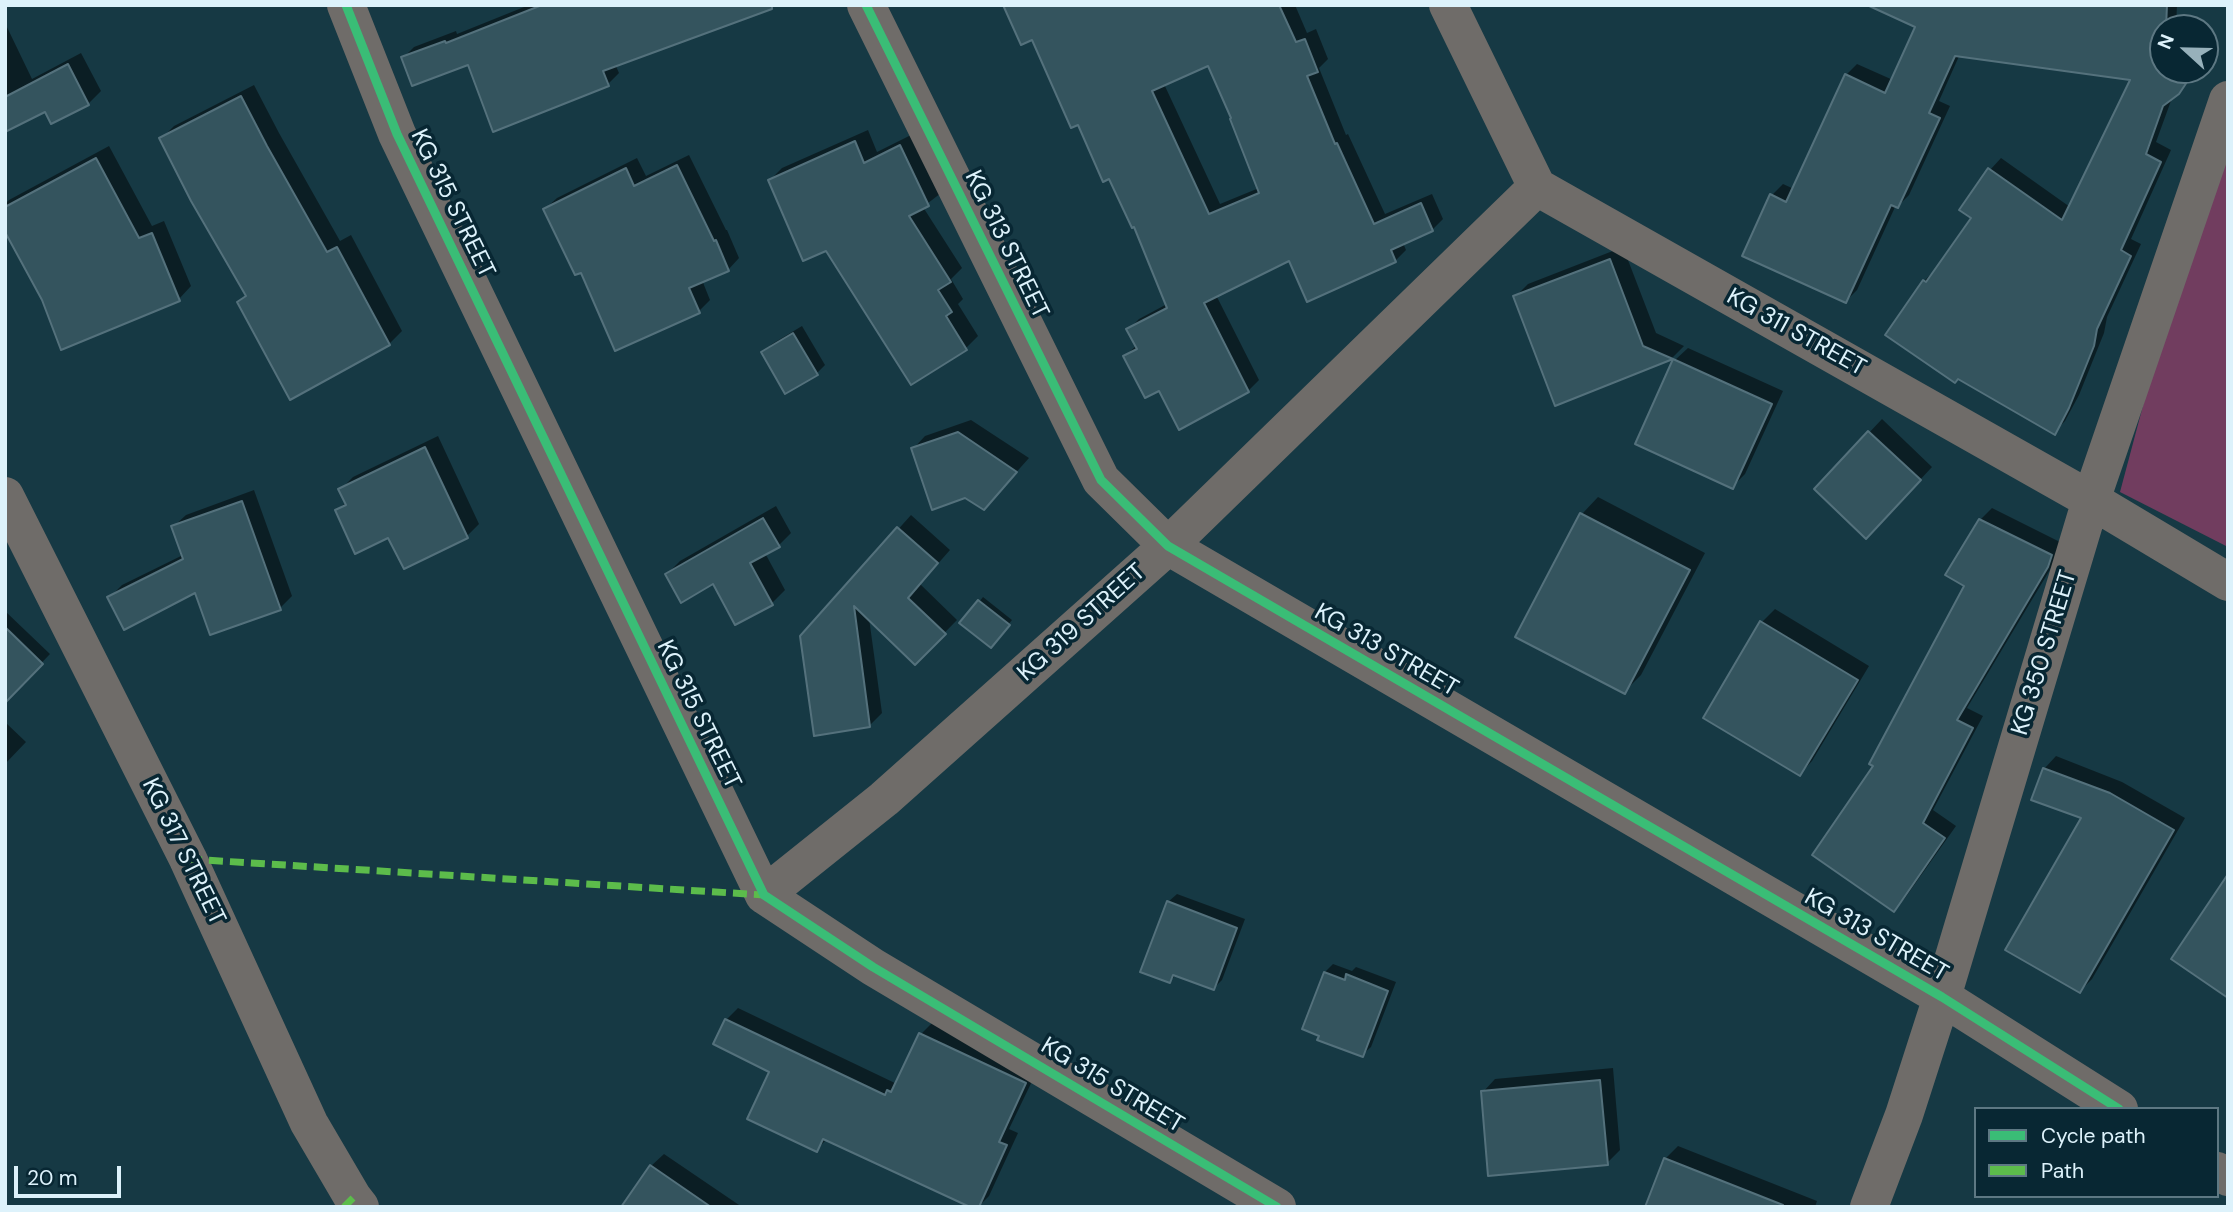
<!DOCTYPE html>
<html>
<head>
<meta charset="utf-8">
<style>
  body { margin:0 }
  #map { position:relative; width:2233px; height:1212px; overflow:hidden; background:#163944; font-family:"DM Sans",sans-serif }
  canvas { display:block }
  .frame { position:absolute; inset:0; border:7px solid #ddf2fb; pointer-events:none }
  .legend { position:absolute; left:1974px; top:1107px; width:245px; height:91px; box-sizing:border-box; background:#082733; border:2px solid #5d7883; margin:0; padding:9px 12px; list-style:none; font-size:21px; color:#ddf2fb }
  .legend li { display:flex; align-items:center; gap:14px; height:35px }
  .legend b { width:35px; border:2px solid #5d7883 }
  .north { position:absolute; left:2149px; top:14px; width:70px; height:70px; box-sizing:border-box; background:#082733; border:2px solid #5d7883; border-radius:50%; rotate:292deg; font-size:19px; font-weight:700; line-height:28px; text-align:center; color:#ddf2fb }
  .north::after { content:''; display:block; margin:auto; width:24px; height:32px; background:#97b1bb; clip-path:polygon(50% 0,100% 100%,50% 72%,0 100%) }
  .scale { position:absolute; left:14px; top:1166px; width:107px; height:32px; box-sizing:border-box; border:4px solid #ddf2fb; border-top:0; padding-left:9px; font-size:21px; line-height:24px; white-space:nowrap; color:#ddf2fb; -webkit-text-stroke:5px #082733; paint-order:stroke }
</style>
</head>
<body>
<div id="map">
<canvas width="2233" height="1212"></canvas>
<div class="frame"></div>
<ul class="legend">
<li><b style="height:9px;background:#3abd76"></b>Cycle path</li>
<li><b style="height:9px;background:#5cbc4b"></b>Path</li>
</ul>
<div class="north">N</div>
<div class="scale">20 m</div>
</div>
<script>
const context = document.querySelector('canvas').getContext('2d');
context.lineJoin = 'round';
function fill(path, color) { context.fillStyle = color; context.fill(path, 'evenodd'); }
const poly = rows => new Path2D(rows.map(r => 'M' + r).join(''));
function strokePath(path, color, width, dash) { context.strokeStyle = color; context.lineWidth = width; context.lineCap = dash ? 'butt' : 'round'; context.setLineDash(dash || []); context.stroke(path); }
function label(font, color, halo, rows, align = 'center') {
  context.font = font + ' "DM Sans",sans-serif'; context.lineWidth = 7; context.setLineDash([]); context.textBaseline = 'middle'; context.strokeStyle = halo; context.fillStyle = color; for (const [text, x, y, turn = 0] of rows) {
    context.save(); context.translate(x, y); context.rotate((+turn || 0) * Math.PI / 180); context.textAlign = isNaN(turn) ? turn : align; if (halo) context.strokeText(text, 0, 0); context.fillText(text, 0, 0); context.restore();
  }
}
const green = poly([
  [2228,87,2228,547,2120,492]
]);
const shadow = poly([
  [529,5,750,5,615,64,619,73,608,84,469,63,403,58,414,47,456,31,457,34],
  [1005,5,1295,5,1307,33,1316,29,1328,59,1319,68,1346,135,1348,134,1385,214,1432,194,1443,219,1432,230,1403,243,1406,250,1395,261,1289,259,1216,295,1259,380,1248,391,1160,388,1125,356,1137,345,1128,330,1139,319,1167,304,1135,225,1110,177,1032,37],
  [1209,64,1259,188,1220,204,1164,84],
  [1871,5,2177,5,2176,28,2163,28,2163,70,2197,70,2190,81,2172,98,2156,142,2171,150,2131,239,2141,244,2107,317,2104,333,2079,395,2065,421,2054,432,1924,281,1935,270,1973,218,1990,170,2001,158,2070,207,2133,78,1960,54,1939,101,1950,106,1909,195,1898,206,1896,205,1857,290,1846,301,1772,195,1783,184,1794,189,1846,75,1857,64,1893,80,1918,26],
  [5,23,32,79,81,53,101,91,88,104,46,110,5,130],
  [254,85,279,133,340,241,351,235,402,331,389,344,239,302,247,294,161,139,174,126],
  [868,130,877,152,913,134,941,193,923,207,962,268,951,279,963,299,958,304,978,336,966,348,827,249,770,180,782,168],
  [109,146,152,226,164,221,191,286,179,299,43,299,5,229,5,204,9,200],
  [689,155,726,230,727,230,739,258,728,270,702,280,710,300,699,311,581,270,545,209,557,198,637,158,646,176],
  [1623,247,1656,333,1684,346,1672,358,1556,403,1515,297,1528,284],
  [802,326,825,365,816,374,763,352,772,344],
  [1688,348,1783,391,1745,474,1732,487,1675,360],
  [1882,419,1932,467,1879,524,1816,489],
  [971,420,1029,458,996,495,966,496,913,449,925,436],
  [438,436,479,524,466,537,389,535,337,511,346,502,340,490,353,477],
  [254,490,292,596,280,608,196,590,109,598,122,585,183,555,173,527,186,515],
  [1598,497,1705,553,1641,675,1624,692,1517,636,1582,514],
  [776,506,791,533,779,545,765,553,785,590,772,603,714,582,667,574,680,561],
  [1992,508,2062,543,2060,553,1967,708,1983,716,1933,810,1956,826,1905,898,1894,910,1875,766,1967,585,1947,574,1980,520],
  [911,515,950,550,920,584,957,620,915,663,869,618,882,713,869,726,802,637],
  [983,597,1012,620,995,642,962,623],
  [1775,609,1869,666,1812,761,1800,774,1762,622],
  [5,611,50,654,5,701],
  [5,722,26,742,5,764],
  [2056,756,2122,782,2185,818,2092,979,2080,991,2084,817,2044,769],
  [1177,894,1245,919,1222,980,1214,988,1177,974,1170,981,1168,902],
  [1333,964,1352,971,1356,967,1396,982,1371,1047,1362,1055,1325,972],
  [738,1008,897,1084,921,1034,933,1022,1037,1071,1009,1129,1018,1133,989,1196,978,1207,827,1139,816,1150,771,1072,726,1020],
  [1613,1068,1620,1150,1607,1163,1483,1092,1495,1079],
  [1678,1146,1817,1201,1815,1207,1647,1207,1665,1159],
  [664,1154,742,1207,624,1207,651,1166]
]);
const building = poly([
  [542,5,772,5,772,9,603,71,609,86,493,132,468,65,412,86,401,57,445,41,446,43,542,5],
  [1003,5,1279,5,1296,42,1305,39,1318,72,1307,76,1335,144,1337,143,1374,224,1421,203,1433,231,1391,250,1396,262,1307,302,1289,261,1204,303,1249,392,1179,430,1159,391,1145,398,1123,356,1137,349,1126,329,1167,308,1134,227,1132,228,1109,179,1103,182,1078,125,1071,128,1032,40,1021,45,1003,5],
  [1208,66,1231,118,1230,119,1259,193,1209,214,1152,91,1208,66],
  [1867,5,2167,5,2166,28,2163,28,2163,70,2195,70,2179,94,2163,106,2146,154,2161,162,2121,250,2131,256,2097,329,2094,346,2069,408,2055,435,1958,379,1955,383,1885,335,1923,280,1926,282,1971,218,1959,210,1988,168,2062,220,2130,80,1955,56,1929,113,1940,118,1898,208,1891,205,1846,303,1742,256,1770,194,1786,202,1845,74,1885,93,1915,27,1867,5],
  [68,64,89,105,51,124,45,112,5,132,5,97,68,64],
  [241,96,267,146,327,252,337,247,390,345,290,400,237,302,246,296,191,201,159,138,241,96],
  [855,141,864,163,900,145,929,206,909,216,951,282,938,290,952,312,946,316,967,350,911,385,826,251,803,261,768,180,855,141],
  [96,158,139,238,152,233,180,301,61,350,42,300,5,232,5,207,96,158],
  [677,165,714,241,716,240,729,271,689,288,700,313,615,351,581,273,575,275,543,209,626,168,634,186,677,165],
  [1610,259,1643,346,1673,359,1555,406,1513,296,1610,259],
  [793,333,818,375,785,394,761,352,793,333],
  [1673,359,1772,404,1733,489,1635,444,1673,359],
  [1868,431,1921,480,1866,539,1814,489,1868,431],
  [958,432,1017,472,984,510,965,498,932,510,911,448,958,432],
  [425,447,468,538,404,569,388,538,355,554,335,510,346,505,338,489,425,447],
  [242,501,281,610,210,635,195,593,124,630,107,597,183,559,171,526,242,501],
  [1580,513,1690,570,1625,694,1515,637,1580,513],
  [763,518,780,547,750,563,773,605,735,625,713,584,681,603,665,574,763,518],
  [1979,519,2052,555,2048,567,1957,720,1973,728,1923,823,1945,838,1894,912,1812,855,1873,766,1869,764,1964,586,1945,575,1979,519],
  [897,527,938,563,908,598,946,634,915,665,854,606,870,727,814,736,800,636,897,527],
  [978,600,1010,625,991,648,959,623,978,600],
  [1760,621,1858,680,1800,776,1703,718,1760,621],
  [5,627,43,664,5,703,5,627],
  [2043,768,2110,793,2174,830,2080,993,2005,950,2081,818,2031,800,2043,768],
  [2228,874,2228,998,2171,959,2228,874],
  [1167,901,1237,928,1214,990,1173,975,1170,983,1140,972,1167,901],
  [1324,972,1345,980,1346,974,1388,991,1363,1057,1317,1040,1319,1036,1302,1029,1324,972],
  [725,1019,885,1095,887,1090,891,1092,919,1033,1026,1083,999,1142,1007,1145,979,1207,970,1207,823,1139,817,1152,747,1119,769,1072,713,1044,725,1019],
  [1600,1080,1608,1165,1488,1176,1481,1091,1600,1080],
  [1664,1158,1783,1205,1783,1207,1645,1207,1664,1158],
  [650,1165,711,1207,621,1207,650,1165]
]);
const minor = poly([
  [346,5,397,134,764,895,873,967,1277,1207],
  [866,5,1101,480,1168,546,1942,997,2119,1109],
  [1448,5,1537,187,2091,500,2228,582],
  [5,496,188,859,309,1123,353,1198,360,1207],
  [764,895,884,799,1168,546,1537,187],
  [2217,1171,2228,1177],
  [1869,1207,1904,1115,1942,997,2091,500,2228,100]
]);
const quiet = poly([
  [188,859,764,895],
  [344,1207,353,1198]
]);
const cycleway = poly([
  [346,5,397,134,764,895,873,967,1277,1207],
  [866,5,1101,480,1168,546,1942,997,2119,1109]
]);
const streetNames = [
  ["KG 315 STREET",452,204,64],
  ["KG 313 STREET",1006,245,64],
  ["KG 311 STREET",1796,333,29],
  ["KG 319 STREET",1082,623,-42],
  ["KG 313 STREET",1386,651,30],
  ["KG 350 STREET",2045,653,-73],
  ["KG 315 STREET",698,715,64],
  ["KG 317 STREET",183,852,64],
  ["KG 313 STREET",1876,936,30],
  ["KG 315 STREET",1112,1086,31]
];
fill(green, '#713d5f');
fill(shadow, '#0007');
fill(building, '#34545e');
strokePath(building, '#54717c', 2);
strokePath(minor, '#6f6c69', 38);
strokePath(quiet, '#5cbc4b', 7, [14, 7]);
strokePath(cycleway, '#3abd76', 9);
label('24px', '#ddf2fb', '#082733', streetNames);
</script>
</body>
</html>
